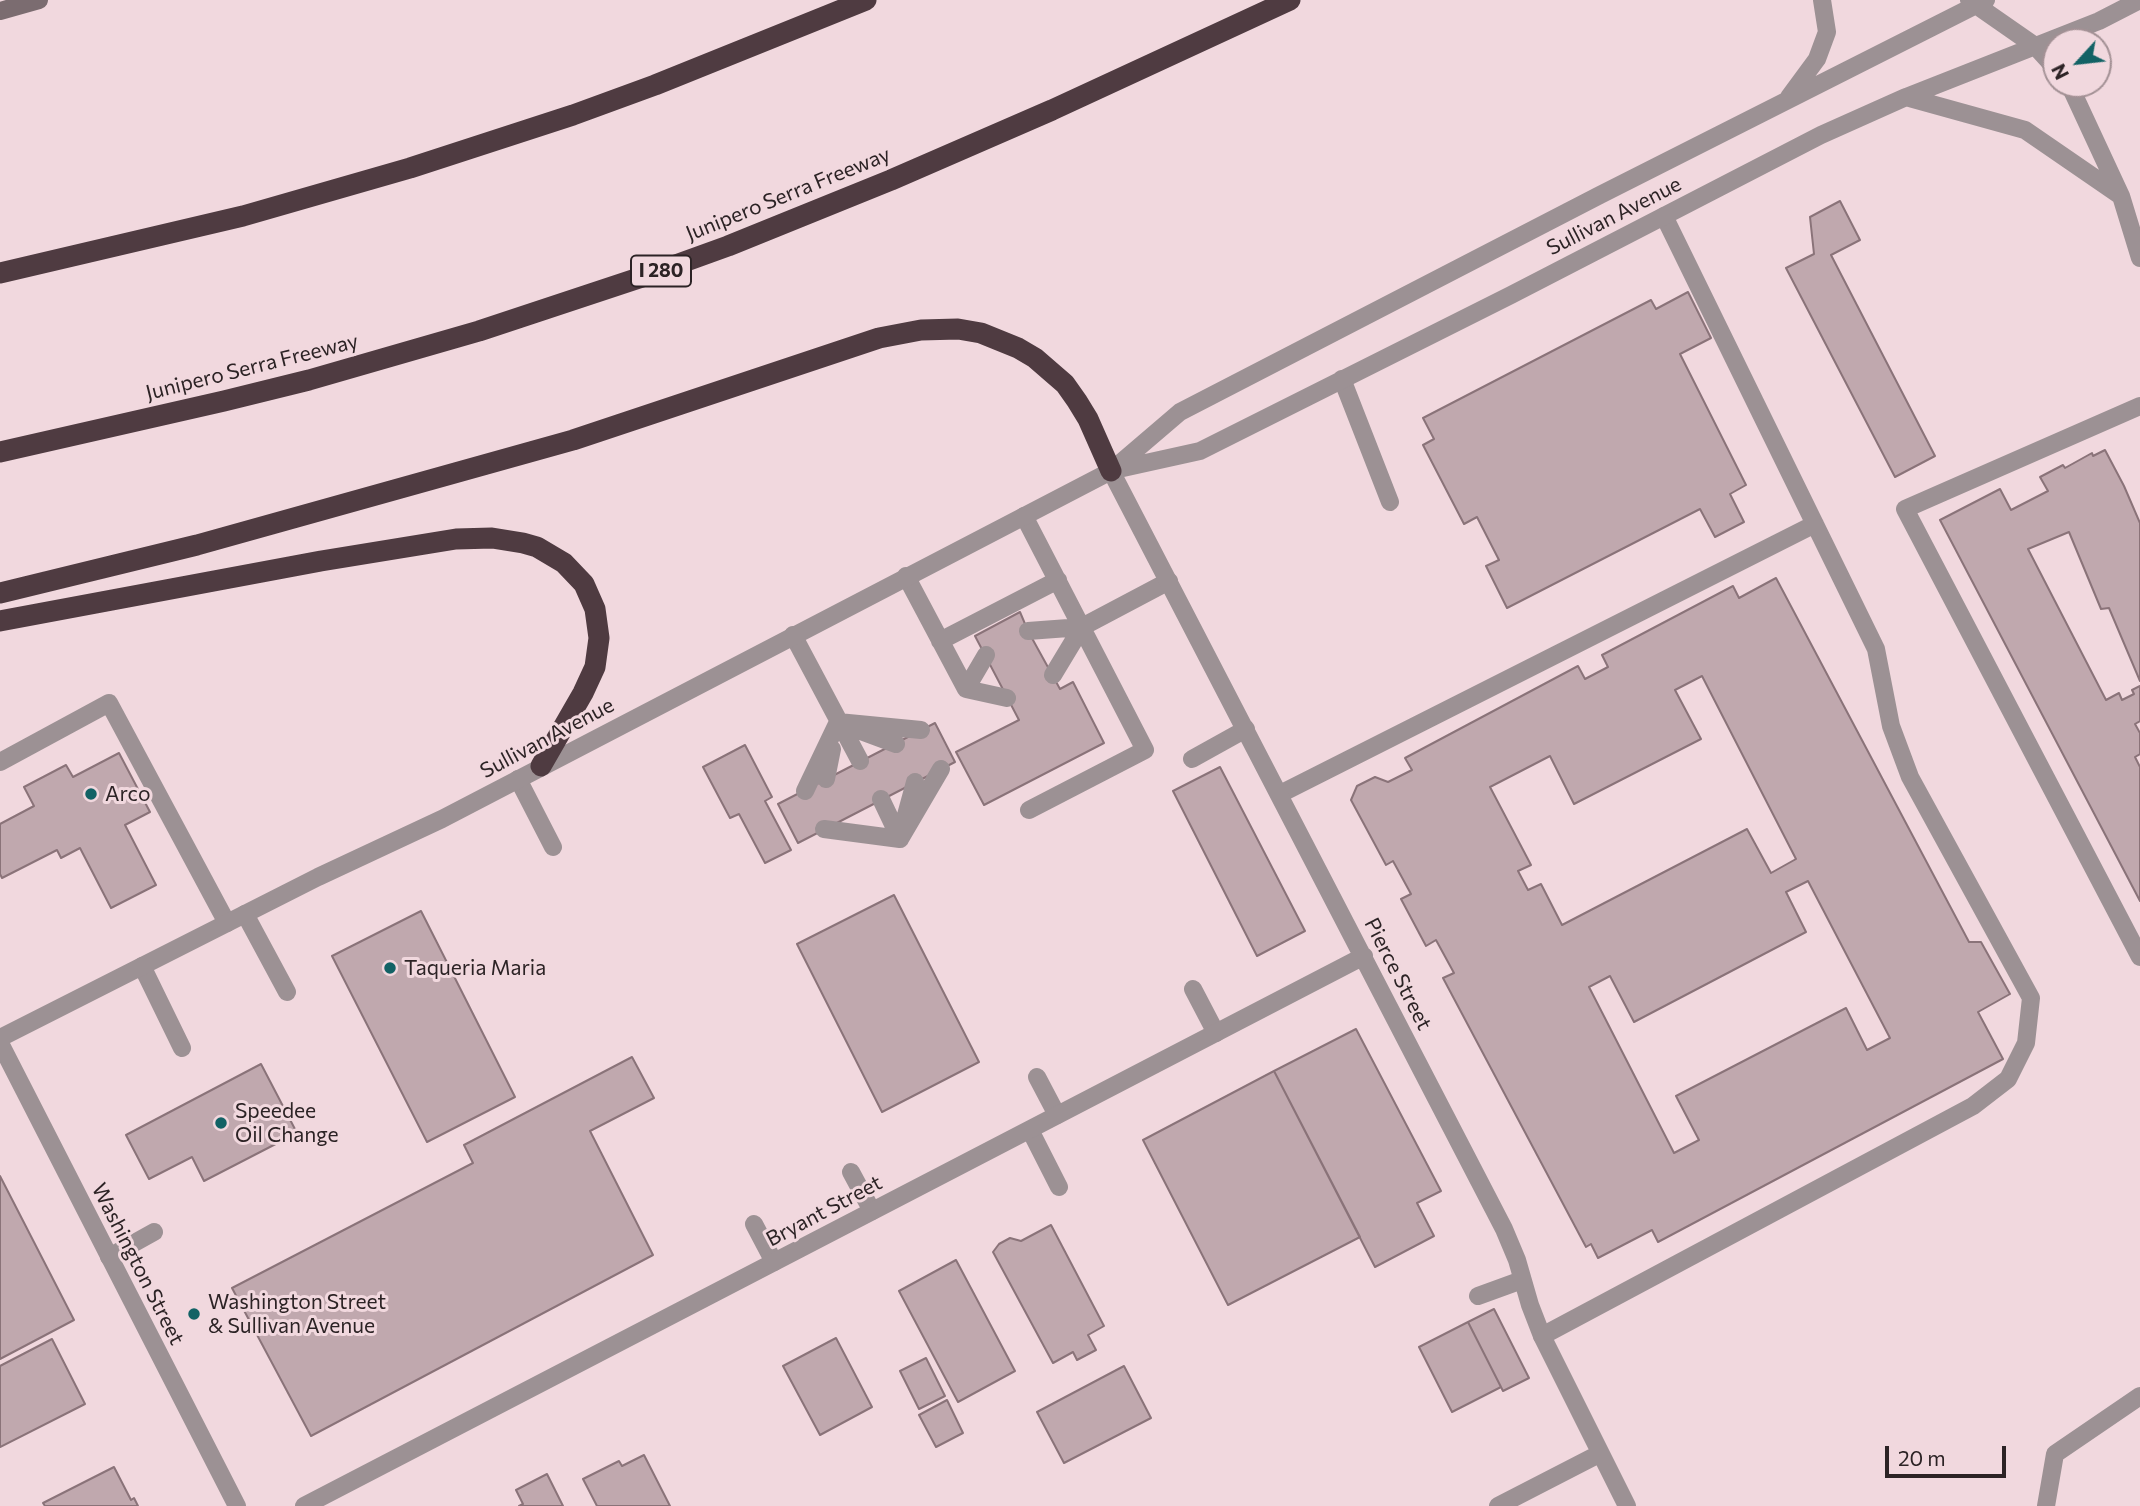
<!DOCTYPE html>
<html>
<head>
<meta charset="utf-8">
<style>
  body { margin:0 }
  #map { position:relative; width:2140px; height:1506px; overflow:hidden; background:#f1d8de; font-family:Commissioner,sans-serif }
  canvas { display:block }
  .north { position:absolute; left:2042px; top:28px; width:70px; height:70px; box-sizing:border-box; background:#f1d8de; border:2px solid #a29094; border-radius:50%; rotate:243deg; font-size:19px; font-weight:700; line-height:28px; text-align:center; color:#2c2325 }
  .north::after { content:''; display:block; margin:auto; width:24px; height:32px; background:#126265; clip-path:polygon(50% 0,100% 100%,50% 72%,0 100%) }
  .scale { position:absolute; left:1885px; top:1446px; width:121px; height:32px; box-sizing:border-box; border:4px solid #2c2325; border-top:0; padding-left:9px; font-size:21px; line-height:24px; white-space:nowrap; color:#2c2325; -webkit-text-stroke:5px #f1d8de; paint-order:stroke }
</style>
</head>
<body>
<div id="map">
<canvas width="2140" height="1506"></canvas>
<div class="north">N</div>
<div class="scale">20 m</div>
</div>
<script>
const context = document.querySelector('canvas').getContext('2d');
context.lineJoin = 'round';
function fill(path, color) { context.fillStyle = color; context.fill(path, 'evenodd'); }
const poly = rows => new Path2D(rows.map(r => 'M' + r).join(''));
function strokePath(path, color, width, dash) { context.strokeStyle = color; context.lineWidth = width; context.lineCap = dash ? 'butt' : 'round'; context.setLineDash(dash || []); context.stroke(path); }
function label(font, color, halo, rows, align = 'center') {
  context.font = font + ' Commissioner,sans-serif'; context.lineWidth = 6; context.setLineDash([]); context.textBaseline = 'middle'; context.strokeStyle = halo; context.fillStyle = color; for (const [text, x, y, turn = 0] of rows) {
    context.save(); context.translate(x, y); context.rotate((+turn || 0) * Math.PI / 180); context.textAlign = isNaN(turn) ? turn : align; if (halo) context.strokeText(text, 0, 0); context.fillText(text, 0, 0); context.restore();
  }
}
const building = poly([
  [1840,201,1860,240,1831,255,1935,456,1895,477,1786,268,1814,254,1810,217,1840,201],
  [1688,292,1711,338,1680,354,1746,485,1730,494,1744,522,1715,537,1700,509,1507,608,1486,566,1499,560,1477,517,1464,524,1423,445,1434,439,1423,418,1651,300,1656,309,1688,292],
  [2105,450,2124,486,2140,523,2140,681,2109,608,2101,609,2069,532,2028,549,2106,700,2119,693,2122,700,2134,694,2132,690,2140,686,2140,721,2135,724,2140,733,2140,754,2135,757,2140,767,2140,901,1940,520,2000,489,2011,510,2048,491,2040,477,2063,465,2065,468,2092,453,2093,456,2105,450],
  [1776,578,1969,942,1981,942,2010,994,1978,1012,2003,1059,1658,1242,1652,1230,1598,1258,1591,1244,1586,1247,1443,978,1454,973,1436,940,1426,946,1401,899,1411,894,1393,861,1386,865,1351,800,1357,786,1375,777,1388,782,1412,770,1405,758,1578,666,1585,679,1608,667,1602,655,1733,586,1739,598,1776,578],
  [1702,676,1796,859,1771,873,1747,829,1562,925,1541,884,1528,890,1518,871,1531,865,1490,787,1550,756,1574,804,1701,739,1675,690,1702,676],
  [1808,881,1890,1038,1867,1050,1846,1008,1676,1096,1699,1140,1674,1153,1589,987,1610,976,1634,1022,1806,932,1786,892,1808,881],
  [1020,612,1028,631,1060,689,1073,682,1104,743,984,805,956,752,1019,720,975,636,1020,612],
  [935,723,955,762,798,843,778,804,935,723],
  [745,745,772,797,765,801,791,850,765,863,739,814,730,818,703,767,745,745],
  [119,753,150,812,125,825,156,885,111,908,80,848,61,858,57,850,2,878,0,874,0,824,34,806,24,787,66,765,73,777,119,753],
  [1220,767,1305,931,1257,956,1173,791,1220,767],
  [894,895,979,1062,882,1112,797,944,894,895],
  [421,911,515,1097,427,1142,332,956,421,911],
  [1356,1029,1441,1191,1417,1203,1434,1236,1375,1267,1274,1071,1356,1029],
  [632,1057,654,1098,590,1131,653,1255,311,1436,232,1288,473,1163,464,1145,632,1057],
  [261,1064,297,1133,204,1181,192,1157,149,1179,126,1135,261,1064],
  [1274,1071,1360,1237,1228,1305,1143,1140,1274,1071],
  [0,1176,74,1320,0,1359,0,1176],
  [1051,1225,1104,1326,1088,1335,1096,1350,1077,1360,1073,1352,1053,1363,993,1252,999,1244,1010,1238,1021,1241,1051,1225],
  [956,1260,1015,1371,958,1402,899,1291,956,1260],
  [1494,1309,1529,1378,1503,1391,1468,1322,1494,1309],
  [1468,1322,1501,1387,1452,1412,1419,1347,1468,1322],
  [836,1338,872,1407,820,1435,783,1366,836,1338],
  [52,1339,85,1404,0,1447,0,1366,52,1339],
  [926,1358,945,1396,919,1409,900,1371,926,1358],
  [1124,1366,1151,1418,1064,1463,1037,1412,1124,1366],
  [947,1400,963,1433,936,1447,919,1415,947,1400],
  [644,1455,670,1506,597,1506,583,1479,619,1461,622,1466,644,1455],
  [114,1467,131,1500,134,1498,138,1506,45,1506,43,1503,114,1467],
  [547,1474,563,1506,519,1506,523,1504,516,1490,547,1474]
]);
const service = poly([
  [1342,379,1390,502],
  [2140,406,1905,509,2140,957],
  [1024,516,1145,750,1029,810],
  [906,576,966,689,986,655],
  [1028,631,1082,627,1169,581],
  [793,635,860,761],
  [940,641,1058,580],
  [1053,675,1082,627],
  [966,689,1007,698],
  [838,722,921,730],
  [861,731,896,744],
  [1192,759,1246,729],
  [0,762,109,703,227,923],
  [518,779,553,847],
  [826,779,832,749],
  [805,791,838,722],
  [1280,794,1815,524],
  [881,799,900,839],
  [906,815,915,782],
  [824,829,900,839],
  [900,839,941,769],
  [245,914,287,992],
  [142,966,182,1048],
  [1193,989,1216,1033],
  [1037,1077,1057,1115],
  [1030,1130,1059,1187],
  [851,1172,872,1211],
  [754,1224,774,1262],
  [109,1257,154,1232],
  [1478,1296,1522,1280],
  [1542,1336,1973,1106,2008,1079,2026,1043,2031,998,1910,777,1891,726,1876,649,1664,216],
  [2046,1506,2055,1454,2140,1396]
]);
const minor = poly([
  [1111,471,1504,1229,1517,1260,1530,1305,1542,1336,1627,1506],
  [304,1506,1364,956],
  [1498,1506,1599,1454]
]);
const tertiary = poly([
  [1969,0,2035,46,2056,69],
  [2069,84,2121,196,2140,258],
  [1789,97,1817,59,1827,32,1822,0],
  [1906,97,2025,130,2121,196],
  [1114,470,1200,451,1511,295,1821,135,1906,97,2099,21,2140,0],
  [0,1038,318,877,442,819,1111,471,1180,412,1600,195,1986,0],
  [0,1043,237,1506]
]);
const secondary = poly([
  [0,11,39,0]
]);
const motorway = poly([
  [0,273,243,216,410,168,573,115,655,85,866,0],
  [0,452,224,401,309,380,479,331,645,276,728,246,891,180,1052,110,1290,0],
  [0,593,197,545,573,440,879,338,921,330,958,329,981,333,1018,348,1035,358,1065,384,1077,401,1088,419,1111,471],
  [0,621,321,561,456,539,492,538,523,543,537,547,564,563,584,584,595,609,599,638,595,667,583,693,541,766]
]);
const markers = [
  [91,794,7,"#126265"],
  [390,968,7,"#126265"],
  [221,1123,7,"#126265"],
  [194,1314,7,"#126265"]
];
const shields = [
  [661,271,60]
];
const shieldNames = [
  ["I 280",661,271]
];
const streetNames = [
  ["Junipero Serra Freeway",788,194,-22],
  ["Sullivan Avenue",1614,216,-27],
  ["Junipero Serra Freeway",252,367,-14],
  ["Sullivan Avenue",547,738,-28],
  ["Pierce Street",1398,974,63],
  ["Bryant Street",824,1211,-28],
  ["Washington Street",138,1264,63]
];
const poiNames = [
  ["Arco",105,794],
  ["Taqueria Maria",404,968],
  ["Speedee",235,1111],
  ["Oil Change",235,1135],
  ["Washington Street",208,1302],
  ["& Sullivan Avenue",208,1326]
];
fill(building, '#c0a8ae');
strokePath(building, '#8a7379', 2);
strokePath(service, '#9c9194', 18);
strokePath(minor, '#9c9194', 18);
strokePath(tertiary, '#9c9194', 18);
strokePath(secondary, '#7b6c70', 18);
strokePath(motorway, '#4f3b41', 21);
for (const [x, y, r, color] of markers) { const dot = new Path2D(); dot.arc(x, y, r, 0, 2 * Math.PI); context.fillStyle = color; context.fill(dot); strokePath(dot, '#f1d8de', 2.5); }
for (const [x, y, w] of shields) { const box = new Path2D(); box.roundRect(x - w / 2, y - 15.5, w, 31, 5); context.fillStyle = '#f1d8de'; context.fill(box); strokePath(box, '#2c2325', 2); }
label('bold 19px', '#2c2325', null, shieldNames);
label('21px', '#2c2325', '#f1d8de', streetNames);
label('21px', '#2c2325', '#f1d8de', poiNames, 'left');
</script>
</body>
</html>
